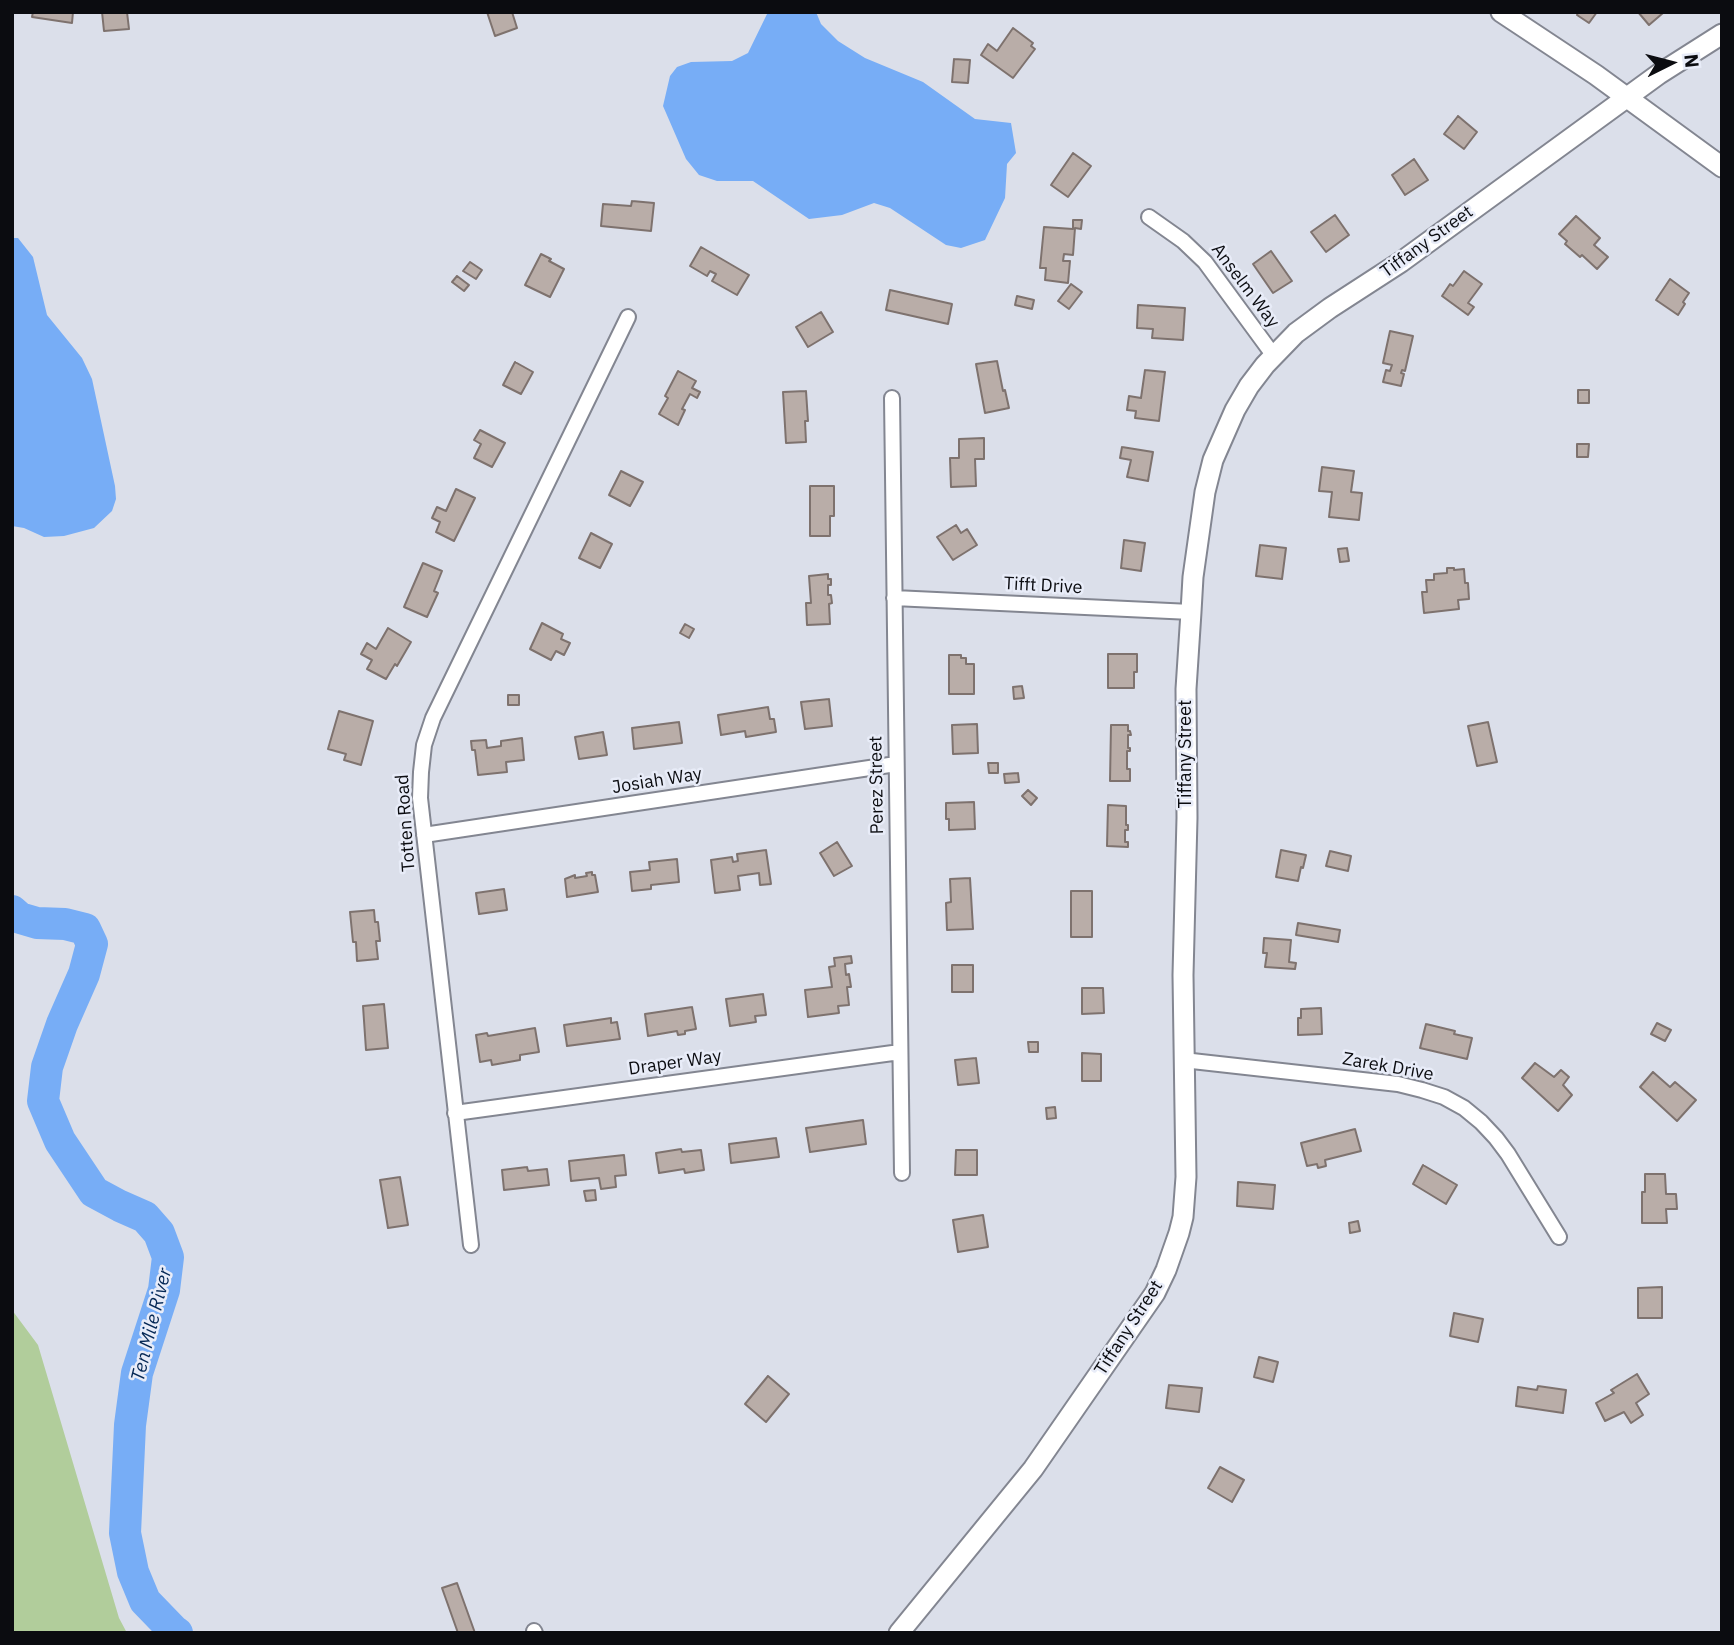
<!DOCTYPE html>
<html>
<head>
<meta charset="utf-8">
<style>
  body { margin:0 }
  #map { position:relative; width:1734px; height:1645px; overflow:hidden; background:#dbdfea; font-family:"IBM Plex Sans",sans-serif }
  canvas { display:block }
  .frame { position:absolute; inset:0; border:14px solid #0b0c10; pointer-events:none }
  .north { position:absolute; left:1636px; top:28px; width:70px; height:70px; -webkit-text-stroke:5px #e8ecf8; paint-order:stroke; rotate:84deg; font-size:19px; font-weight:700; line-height:28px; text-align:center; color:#0b0c10 }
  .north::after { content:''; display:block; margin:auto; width:24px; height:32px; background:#0b0c10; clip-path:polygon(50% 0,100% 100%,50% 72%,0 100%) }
</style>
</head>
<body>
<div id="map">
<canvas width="1734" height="1645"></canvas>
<div class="frame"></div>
<div class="north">N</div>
</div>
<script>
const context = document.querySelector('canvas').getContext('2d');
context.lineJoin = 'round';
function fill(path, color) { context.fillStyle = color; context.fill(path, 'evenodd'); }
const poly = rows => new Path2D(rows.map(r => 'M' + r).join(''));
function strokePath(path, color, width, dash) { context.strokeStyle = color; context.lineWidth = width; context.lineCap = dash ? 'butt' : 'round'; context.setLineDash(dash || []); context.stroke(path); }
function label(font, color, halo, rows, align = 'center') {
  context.font = font + ' "IBM Plex Sans",sans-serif'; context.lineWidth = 5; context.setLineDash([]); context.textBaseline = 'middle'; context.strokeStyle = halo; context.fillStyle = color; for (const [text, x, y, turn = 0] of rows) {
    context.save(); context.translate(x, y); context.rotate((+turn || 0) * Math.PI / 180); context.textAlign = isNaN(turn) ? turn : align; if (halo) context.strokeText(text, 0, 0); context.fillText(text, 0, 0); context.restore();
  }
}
const green = poly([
  [12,1310,38,1345,119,1618,127,1633,12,1633]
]);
const water = poly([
  [768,12,816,12,821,24,838,41,865,58,923,82,975,119,1011,123,1016,153,1007,164,1005,198,985,240,961,248,946,245,890,208,874,203,842,215,809,219,753,181,717,181,699,175,686,159,663,106,670,76,677,67,691,62,732,61,748,53],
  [12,238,18,238,33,257,47,315,82,358,92,379,115,486,116,499,112,511,94,528,64,536,44,537,24,528,12,526]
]);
const river = poly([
  [12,911,20,918,37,923,65,924,85,929,92,944,84,974,62,1024,47,1067,43,1101,60,1141,94,1192,120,1206,145,1217,159,1233,168,1257,164,1290,137,1373,130,1425,125,1533,133,1572,145,1601,174,1631,177,1633]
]);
const building = poly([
  [33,12,73,12,72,23,32,17,33,12],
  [102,12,127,12,129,29,104,31,102,12],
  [487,12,512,12,517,28,495,36,487,12],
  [1578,12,1597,12,1589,23,1577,15,1578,12],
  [1638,12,1663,12,1663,13,1649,25,1638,12],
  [1013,28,1033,43,1031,46,1035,49,1013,78,981,55,988,44,997,51,1013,28],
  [954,59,970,60,968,83,952,82,954,59],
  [1458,116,1477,132,1464,149,1444,134,1458,116],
  [1073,153,1091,166,1068,197,1051,185,1073,153],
  [1414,159,1428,180,1405,195,1392,175,1414,159],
  [632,201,654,203,651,231,601,226,603,204,631,206,632,201],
  [1335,215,1349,235,1326,252,1311,232,1335,215],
  [1576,216,1600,238,1594,245,1608,257,1597,269,1582,255,1580,257,1565,244,1567,241,1559,234,1576,216],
  [1073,220,1082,220,1081,229,1075,228,1073,255,1064,254,1063,261,1070,261,1068,283,1045,280,1046,268,1040,268,1044,227,1073,229,1073,220],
  [701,247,749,275,737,295,712,281,716,274,710,271,707,276,690,266,701,247],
  [1271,251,1292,281,1273,293,1253,264,1271,251],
  [541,254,551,259,549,261,564,269,550,297,525,285,541,254],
  [470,262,482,270,476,279,463,271,470,262],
  [1464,271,1482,284,1468,303,1474,307,1468,315,1442,296,1450,284,1453,286,1464,271],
  [457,276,469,285,464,291,452,282,457,276],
  [1670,279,1689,293,1683,302,1685,304,1678,315,1656,300,1670,279],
  [1071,284,1082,292,1069,309,1058,301,1071,284],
  [890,290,952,304,948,324,886,310,890,290],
  [1017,296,1034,300,1032,309,1015,305,1017,296],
  [1138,305,1185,308,1183,340,1152,338,1153,329,1137,328,1138,305],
  [821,312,833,332,808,347,796,327,821,312],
  [1390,331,1413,336,1405,371,1402,370,1401,373,1404,374,1401,386,1383,382,1386,370,1390,371,1392,365,1383,363,1390,331],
  [997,361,1003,391,1005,390,1009,408,985,413,976,364,997,361],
  [515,362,533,372,521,394,503,385,515,362],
  [1145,370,1165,372,1159,421,1135,418,1136,411,1127,410,1129,396,1141,398,1145,370],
  [678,371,696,381,692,388,700,392,697,398,690,394,682,409,685,410,678,425,659,414,668,398,665,396,678,371],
  [1578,390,1589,390,1589,403,1578,403,1578,390],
  [806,391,808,421,805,421,806,442,786,443,783,392,806,391],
  [480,430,505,443,492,467,474,458,481,444,474,440,480,430],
  [984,438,984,459,975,459,976,486,951,487,950,458,959,458,959,439,984,438],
  [1577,444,1589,444,1588,457,1577,457,1577,444],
  [1122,447,1153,452,1148,481,1127,477,1131,460,1120,458,1122,447],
  [1322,467,1354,471,1351,492,1362,493,1359,520,1329,517,1332,492,1319,491,1322,467],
  [621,471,643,482,630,506,609,495,621,471],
  [810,486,834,486,834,516,830,516,830,536,810,536,810,486],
  [456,489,475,498,454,541,436,532,440,522,432,518,437,507,446,511,456,489],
  [956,525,961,533,967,529,977,545,953,560,937,537,956,525],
  [591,533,612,544,600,568,579,558,591,533],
  [1124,540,1145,543,1141,571,1121,568,1124,540],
  [1260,545,1286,548,1282,579,1256,576,1260,545],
  [1347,548,1349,561,1340,562,1338,549,1347,548],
  [423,563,442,571,434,591,438,593,427,617,404,607,423,563],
  [1447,568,1454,568,1454,570,1464,569,1465,583,1468,583,1469,599,1458,600,1459,609,1424,613,1422,592,1427,592,1426,580,1434,580,1434,574,1447,573,1447,568],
  [828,574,828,579,831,579,831,585,828,585,828,595,831,595,832,603,829,604,830,624,807,625,806,603,811,603,809,576,828,574],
  [542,623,563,634,561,639,570,643,564,655,556,651,551,660,530,649,542,623],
  [685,624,694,629,689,638,680,633,685,624],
  [388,628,411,642,397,666,395,664,386,679,367,669,372,660,361,654,367,643,376,649,388,628],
  [1108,654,1137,654,1137,672,1134,672,1134,688,1108,688,1108,654],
  [949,655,961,655,961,658,966,658,966,664,974,664,974,694,949,694,949,655],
  [1022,686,1024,698,1014,699,1013,687,1022,686],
  [508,695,519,695,519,705,508,705,508,695],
  [829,699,832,726,805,729,801,702,829,699],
  [768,707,770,719,774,719,776,732,746,737,745,731,721,735,718,715,768,707],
  [339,711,373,721,361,765,344,760,346,754,328,749,339,711],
  [679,722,682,743,634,749,632,728,679,722],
  [1488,722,1497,762,1477,766,1468,726,1488,722],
  [977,724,978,753,953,754,952,725,977,724],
  [1111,725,1128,725,1128,731,1130,731,1131,735,1128,735,1128,748,1130,748,1130,751,1127,751,1127,769,1130,769,1130,781,1110,781,1111,725],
  [603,732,607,755,579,759,575,737,603,732],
  [522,738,524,760,506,762,507,772,478,775,475,750,472,750,471,741,486,740,487,748,501,746,501,741,522,738],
  [988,763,998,763,998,773,989,773,988,763],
  [1018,773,1019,782,1005,783,1004,774,1018,773],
  [1028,790,1037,798,1031,805,1022,796,1028,790],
  [974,802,975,829,949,830,949,819,946,819,946,803,974,802],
  [1108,805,1126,806,1126,825,1128,825,1128,830,1125,830,1125,842,1128,842,1128,847,1107,846,1108,805],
  [837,842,852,866,834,876,820,853,837,842],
  [766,850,771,884,760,885,759,873,738,876,740,890,715,893,711,860,732,857,733,862,738,861,737,854,766,850],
  [1281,850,1306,855,1303,868,1301,867,1298,881,1276,877,1281,850],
  [1330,851,1351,856,1348,871,1326,866,1330,851],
  [677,859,679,882,651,885,651,889,632,891,630,872,650,870,649,862,677,859],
  [592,872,592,875,595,875,598,892,567,897,565,879,575,875,575,878,587,876,586,873,592,872],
  [970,878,973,929,947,930,946,903,951,902,950,879,970,878],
  [504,889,507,910,479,914,476,893,504,889],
  [1071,891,1092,891,1092,937,1071,937,1071,891],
  [374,910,375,922,378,922,380,941,376,941,378,959,357,961,356,942,353,942,350,912,374,910],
  [1298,923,1340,930,1338,942,1296,935,1298,923],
  [1264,938,1291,940,1289,962,1296,963,1295,969,1265,967,1267,953,1263,953,1264,938],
  [851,956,852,963,845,964,846,975,849,974,851,987,847,987,849,1005,838,1006,839,1013,808,1017,805,990,832,987,829,967,835,966,834,958,851,956],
  [952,965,973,965,973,992,952,992,952,965],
  [1082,988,1103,988,1104,1013,1082,1014,1082,988],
  [763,994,766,1015,755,1016,756,1022,730,1026,726,999,763,994],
  [384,1004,388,1048,366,1050,363,1006,384,1004],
  [692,1007,696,1029,685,1031,685,1034,678,1035,677,1031,648,1036,645,1014,692,1007],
  [1321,1008,1322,1034,1298,1035,1298,1018,1301,1018,1301,1009,1321,1008],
  [611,1018,611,1023,617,1022,620,1039,567,1046,564,1025,611,1018],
  [1657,1023,1671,1030,1665,1041,1651,1034,1657,1023],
  [1426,1024,1455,1031,1454,1034,1472,1038,1467,1059,1420,1048,1426,1024],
  [535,1028,539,1052,520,1055,520,1060,492,1065,491,1060,480,1062,476,1035,487,1033,488,1036,535,1028],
  [1028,1042,1038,1042,1038,1052,1029,1052,1028,1042],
  [1082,1053,1101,1054,1101,1081,1082,1081,1082,1053],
  [976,1058,979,1083,958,1085,955,1060,976,1058],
  [1535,1063,1554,1077,1561,1070,1569,1077,1563,1085,1572,1095,1558,1111,1522,1078,1535,1063],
  [1653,1072,1670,1087,1675,1082,1696,1100,1677,1121,1640,1087,1653,1072],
  [1055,1107,1056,1118,1047,1119,1046,1108,1055,1107],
  [863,1120,866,1144,810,1152,806,1128,863,1120],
  [1355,1129,1361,1151,1325,1160,1326,1166,1318,1168,1317,1164,1307,1166,1301,1143,1355,1129],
  [776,1138,779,1157,731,1163,729,1144,776,1138],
  [681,1149,682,1152,701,1150,704,1170,685,1173,684,1169,659,1173,656,1153,681,1149],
  [956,1150,977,1150,977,1175,955,1175,956,1150],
  [624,1155,626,1175,615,1176,616,1187,601,1189,599,1178,571,1181,569,1161,624,1155],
  [1423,1165,1457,1185,1446,1204,1413,1184,1423,1165],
  [527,1167,528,1171,547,1169,549,1185,504,1190,502,1170,527,1167],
  [1645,1174,1665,1174,1666,1194,1676,1194,1677,1209,1666,1209,1667,1223,1642,1223,1642,1192,1645,1192,1645,1174],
  [400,1177,408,1225,388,1228,380,1180,400,1177],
  [1238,1182,1275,1185,1273,1209,1237,1206,1238,1182],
  [595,1190,596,1200,586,1201,584,1191,595,1190],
  [983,1215,988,1247,958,1252,953,1220,983,1215],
  [1358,1221,1360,1231,1350,1233,1349,1223,1358,1221],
  [1662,1287,1662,1318,1638,1318,1638,1288,1662,1287],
  [1454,1313,1483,1319,1478,1342,1450,1336,1454,1313],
  [1259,1357,1278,1362,1273,1382,1254,1377,1259,1357],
  [1637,1374,1649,1394,1636,1403,1643,1415,1631,1423,1624,1412,1605,1421,1596,1403,1614,1393,1611,1390,1637,1374],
  [768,1376,789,1394,766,1422,745,1404,768,1376],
  [1169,1385,1202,1388,1199,1412,1166,1408,1169,1385],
  [1538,1386,1566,1390,1563,1413,1516,1406,1518,1387,1537,1390,1538,1386],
  [1220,1467,1244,1480,1232,1502,1208,1488,1220,1467],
  [457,1583,475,1633,458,1633,442,1588,457,1583]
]);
const street = poly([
  [1149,217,1183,241,1205,262,1274,356],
  [892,398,902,1173],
  [894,598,1191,612],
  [424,835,896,764],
  [1183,1060,1398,1084,1422,1090,1444,1097,1464,1108,1481,1122,1496,1138,1508,1154,1559,1237],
  [455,1113,900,1052],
  [471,1245,420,798,421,772,424,745,433,718,628,317],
  [534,1631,535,1633]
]);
const secondary = poly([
  [1501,12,1596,75,1722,167],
  [899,1633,1033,1469,1155,1293,1166,1270,1179,1233,1183,1217,1186,1177,1183,975,1187,818,1186,689,1191,612,1193,577,1205,492,1213,460,1235,410,1249,386,1265,365,1296,333,1330,308,1401,262,1659,74,1722,34]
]);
const streetNames = [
  ["Tiffany Street",1427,242,-36],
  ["Anselm Way",1245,286,53],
  ["Tifft Drive",1043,586,3],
  ["Tiffany Street",1186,754,-90],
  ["Josiah Way",657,781,-9],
  ["Perez Street",877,785,-91],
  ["Totten Road",406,823,-94],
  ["Draper Way",675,1063,-8],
  ["Zarek Drive",1388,1067,10],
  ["Tiffany Street",1129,1328,-57]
];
const waterNames = [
  ["Ten Mile River",152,1325,-76]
];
fill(green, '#b1cd9b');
fill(water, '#77adf6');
strokePath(river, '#77adf6', 32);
fill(building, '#b9ada8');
strokePath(building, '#7e726e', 2);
strokePath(street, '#838691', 18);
strokePath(secondary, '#838691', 23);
strokePath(street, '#fff', 14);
strokePath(secondary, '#fff', 19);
label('18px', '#0b0c10', '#e8ecf8', streetNames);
label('italic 19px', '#052855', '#e8ecf8', waterNames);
</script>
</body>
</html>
